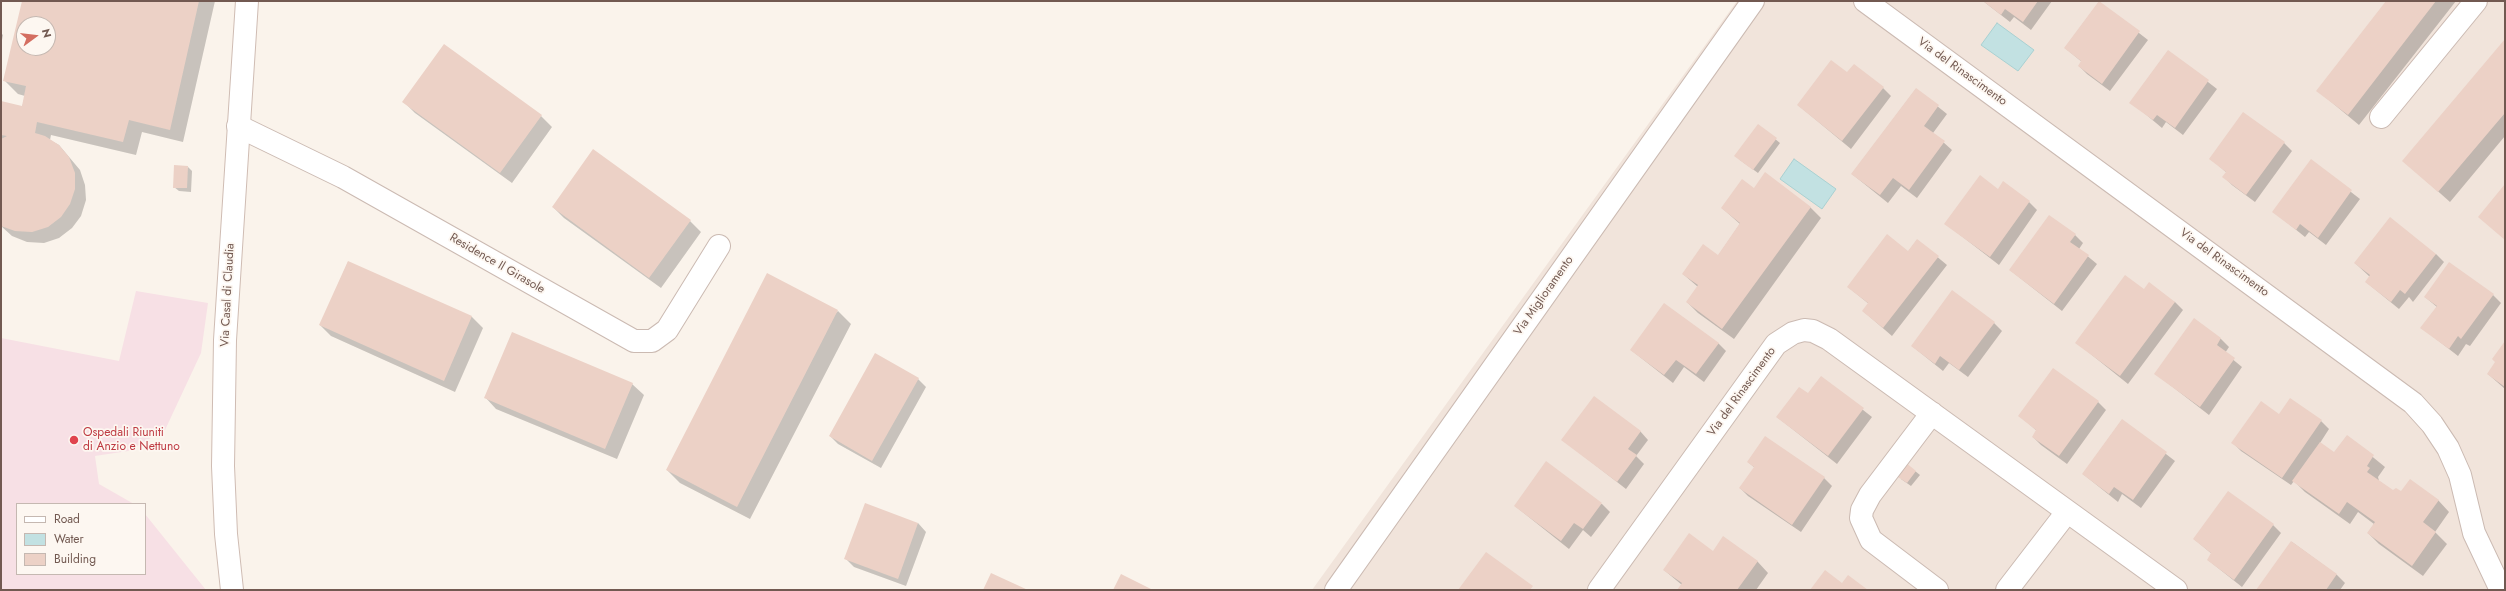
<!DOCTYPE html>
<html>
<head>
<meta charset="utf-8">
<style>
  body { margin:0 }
  #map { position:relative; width:2506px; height:591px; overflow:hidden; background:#faf3eb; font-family:Jost,sans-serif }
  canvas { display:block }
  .frame { position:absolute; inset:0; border:2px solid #725951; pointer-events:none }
  .legend { position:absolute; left:16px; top:503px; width:130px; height:72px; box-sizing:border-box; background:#fdf7f1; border:1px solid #c5b8b1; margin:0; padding:5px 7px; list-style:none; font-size:12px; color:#725951 }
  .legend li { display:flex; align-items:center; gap:8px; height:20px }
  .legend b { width:20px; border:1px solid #c5b8b1 }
  .north { position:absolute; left:16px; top:16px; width:40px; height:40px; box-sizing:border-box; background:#fdf7f1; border:1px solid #c5b8b1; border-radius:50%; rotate:75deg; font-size:11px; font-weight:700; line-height:16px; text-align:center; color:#725951 }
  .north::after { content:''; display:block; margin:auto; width:14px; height:18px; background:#d46e61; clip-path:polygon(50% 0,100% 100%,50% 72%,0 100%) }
</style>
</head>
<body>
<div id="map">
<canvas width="2506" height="591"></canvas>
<div class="frame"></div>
<ul class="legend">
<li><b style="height:5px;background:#fff"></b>Road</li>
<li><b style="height:11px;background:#c2e1e2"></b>Water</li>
<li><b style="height:11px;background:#ecd1c6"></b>Building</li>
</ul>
<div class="north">N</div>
</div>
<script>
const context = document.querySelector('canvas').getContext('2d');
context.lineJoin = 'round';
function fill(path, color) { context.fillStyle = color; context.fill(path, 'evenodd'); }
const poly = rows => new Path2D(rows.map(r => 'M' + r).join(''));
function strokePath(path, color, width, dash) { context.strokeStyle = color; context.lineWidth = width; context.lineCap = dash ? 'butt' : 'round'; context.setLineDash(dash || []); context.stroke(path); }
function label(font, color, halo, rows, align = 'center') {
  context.font = font + ' Jost,sans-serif'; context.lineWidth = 3.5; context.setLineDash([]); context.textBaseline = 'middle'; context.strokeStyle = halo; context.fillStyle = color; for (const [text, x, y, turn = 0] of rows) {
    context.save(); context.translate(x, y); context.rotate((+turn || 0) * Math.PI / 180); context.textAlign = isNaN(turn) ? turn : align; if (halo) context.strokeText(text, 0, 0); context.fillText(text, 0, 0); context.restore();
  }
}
const residential = poly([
  [1737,1,2505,1,2505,590,1312,590]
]);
const medical = poly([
  [136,291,208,303,201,353,165,430,128,451,95,456,99,484,134,504,17,504,17,574,145,574,145,514,206,590,1,590,1,338,119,361]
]);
const water = poly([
  [1997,23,2034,50,2018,71,1981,45,1997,23],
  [1794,159,1836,189,1822,209,1780,179,1794,159]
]);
const shadow = poly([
  [23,1,215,1,183,142,142,132,136,155,51,135,50,140,59,145,80,170,85,185,86,200,81,216,72,228,59,238,44,243,27,242,12,236,1,226,1,102,22,107,25,96,18,94,5,81],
  [24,24,48,24,48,48,24,48],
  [1983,1,2052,1,2031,30,2014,17,2010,22],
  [2387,1,2456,1,2359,125,2318,91],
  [2099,2,2148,40,2110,91,2087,74,2079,66,2082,62,2065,48],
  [1,33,3,35,1,45],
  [2505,41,2505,136,2450,202,2404,161],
  [2168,51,2217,89,2183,135,2166,122,2162,128,2131,102],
  [1847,74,1883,88,1891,96,1851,149,1798,105],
  [1916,89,1947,114,1933,133,1952,150,1917,198,1901,186,1888,203,1852,174],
  [404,102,541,116,552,127,512,183,415,113],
  [1758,125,1780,143,1758,173,1740,160],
  [2284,143,2292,151,2255,202,2232,185,2224,177,2227,173,2210,158],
  [2311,161,2360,199,2326,245,2309,232,2305,237,2274,212],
  [188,167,192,171,191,192,179,191,174,187],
  [1754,189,1810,207,1821,218,1734,339,1698,313,1687,302,1698,287,1683,274,1718,256,1740,224,1722,208],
  [1998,190,2029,202,2037,210,1999,265,1946,224],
  [553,207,690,221,701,232,661,288,564,218],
  [2075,235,2083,243,2079,249,2097,264,2062,311,2010,270],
  [1917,240,1947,265,1892,336,1863,311,1869,304,1848,287,1908,252],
  [2436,254,2444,262,2413,302,2409,297,2399,309,2366,282,2370,277,2355,263],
  [348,262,472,317,483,328,455,392,331,336,320,325],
  [2144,291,2175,302,2183,310,2128,384,2077,343],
  [2493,295,2501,303,2470,346,2466,344,2458,356,2422,328,2437,307,2425,297],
  [838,311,851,324,750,519,680,483,667,470],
  [2195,320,2221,339,2229,347,2225,353,2242,367,2209,415,2156,374],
  [1994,323,2002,331,1968,377,1949,363,1943,371,1912,346],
  [2505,342,2505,389,2488,374,2496,362],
  [1718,343,1726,351,1704,382,1684,367,1673,383,1631,350],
  [1821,377,1872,417,1837,464,1777,417,1808,395],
  [918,379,926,387,881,468,838,444,830,436],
  [632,384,644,395,617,459,496,409,485,397],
  [2098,402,2106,410,2067,464,2041,445,2033,437,2037,431,2020,416],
  [2279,416,2321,421,2329,429,2320,443,2334,454,2347,436,2385,467,2378,477,2379,481,2394,492,2438,500,2449,512,2435,532,2447,544,2423,576,2379,544,2368,533,2374,524,2358,512,2350,524,2305,492,2294,481,2291,485,2241,451,2233,443],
  [2122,420,2175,461,2141,508,2122,494,2118,502,2083,474],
  [1640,431,1648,440,1636,456,1644,464,1626,489,1563,440],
  [1748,462,1824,478,1832,486,1801,532,1748,496,1740,488,1755,468],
  [1915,471,1920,475,1911,486,1901,479],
  [1602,504,1610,512,1591,537,1583,530,1569,549,1515,506],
  [918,523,926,532,906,586,854,567,846,559],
  [2273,525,2281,533,2242,587,2208,560,2212,554,2194,539],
  [2292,542,2337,575,2345,583,2340,590,2257,590],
  [1713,552,1757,561,1768,573,1756,590,1679,590,1682,585,1664,570]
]);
const building = poly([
  [22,1,199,1,170,130,129,120,123,142,37,122,35,133,45,136,59,145,69,157,75,173,75,189,70,204,61,217,48,227,32,232,15,231,1,226,1,139,7,136,1,135,1,101,22,106,26,86,3,81],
  [24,24,48,24,48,48,24,48],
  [1983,1,2038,1,2023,22,2005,9,2001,15],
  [2099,1,2140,31,2102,84,2078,66,2081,61,2064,48],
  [2386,1,2436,1,2348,115,2316,91],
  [2505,39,2505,113,2438,192,2402,161],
  [444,44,542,115,500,173,402,102],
  [2168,50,2209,80,2175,128,2157,115,2153,120,2129,103],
  [1831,60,1847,72,1854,64,1884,87,1842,141,1797,105],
  [1916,88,1939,105,1924,126,1945,141,1909,190,1893,178,1880,195,1851,174],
  [2243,112,2285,142,2246,195,2222,177,2226,172,2209,159],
  [1758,124,1777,138,1753,170,1734,156],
  [593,149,691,220,649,278,552,207],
  [2311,159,2352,190,2318,238,2300,224,2296,230,2272,212],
  [174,165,188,166,187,188,173,188],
  [1765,172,1811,207,1722,329,1686,302,1698,285,1682,274,1703,244,1718,255,1740,223,1721,208,1742,179,1754,188],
  [1980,175,1998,189,2003,181,2030,201,1990,257,1944,224],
  [2505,184,2505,240,2478,217],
  [2049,215,2076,234,2070,242,2089,255,2054,304,2009,270],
  [2390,217,2436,254,2405,294,2400,290,2391,302,2365,282,2370,275,2354,263],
  [1887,234,1908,251,1917,239,1939,256,1883,328,1862,311,1868,303,1847,287],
  [348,261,472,316,444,381,319,325],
  [2449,262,2494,294,2461,339,2458,336,2449,349,2420,328,2437,306,2424,297],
  [767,273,838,310,737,507,666,470],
  [2125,275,2144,289,2149,282,2175,302,2120,376,2075,343],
  [1952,290,1995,322,1959,370,1940,356,1935,364,1911,346],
  [1664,303,1719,343,1696,374,1676,360,1664,375,1630,350],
  [2194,318,2221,338,2217,345,2235,358,2200,407,2154,374],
  [512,332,633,383,605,449,484,398],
  [2505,341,2505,387,2487,374,2495,362,2492,359],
  [875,353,919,378,872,461,829,436],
  [2053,368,2099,401,2059,456,2032,437,2036,430,2018,416],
  [1821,376,1864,408,1828,456,1776,417,1799,387,1808,393],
  [1594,396,1641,431,1628,449,1637,455,1617,482,1561,440],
  [2290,398,2322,420,2282,478,2231,443,2261,401,2279,414],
  [2122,419,2167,452,2133,500,2114,487,2109,494,2082,474],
  [2347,435,2374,455,2367,466,2370,468,2367,472,2393,490,2396,488,2401,491,2410,479,2439,500,2423,522,2436,532,2412,566,2367,533,2375,522,2347,502,2339,514,2292,481,2320,442,2334,452],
  [1765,436,1825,477,1792,525,1739,488,1754,467,1747,462],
  [1546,461,1602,503,1583,529,1574,523,1561,541,1514,506],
  [1905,462,1916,471,1907,483,1895,475],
  [2228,491,2274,524,2234,580,2207,560,2211,553,2193,539],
  [865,503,918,523,898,579,844,559],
  [1689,533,1713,551,1723,536,1758,561,1737,590,1677,590,1682,583,1663,570],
  [2291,541,2337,574,2326,590,2256,590],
  [1486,552,1533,586,1530,590,1458,590],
  [1825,570,1842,583,1848,575,1868,590,1810,590],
  [991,573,1028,590,983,590],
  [1121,574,1153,590,1113,590]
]);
const street = poly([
  [1865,1,2413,403,2432,424,2448,448,2460,475,2474,533,2501,590],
  [2381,117,2476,1],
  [238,126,343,177,634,341,652,341,667,330,719,246],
  [1932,413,1870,495,1862,510,1861,518,1871,540,1937,590],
  [1336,590,1753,1],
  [1599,590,1776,344,1793,333,1804,330,1813,331,1829,339,2176,590],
  [2007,590,2067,512]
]);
const secondary = poly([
  [232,590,226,534,223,466,225,340,247,1]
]);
const markers = [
  [74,440,5,"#e0444e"]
];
const streetNames = [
  ["Via del Rinascimento",1962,72,36],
  ["Via del Rinascimento",2224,263,36],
  ["Residence Il Girasole",497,264,30],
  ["Via Casal di Claudia",228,295,-87],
  ["Via Miglioramento",1544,296,-55],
  ["Via del Rinascimento",1742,392,-54]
];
const healthNames = [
  ["Ospedali Riuniti",83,433],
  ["di Anzio e Nettuno",83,447]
];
fill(residential, '#f1e4db');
fill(medical, '#f7e0e5');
fill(water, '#c2e1e2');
strokePath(water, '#a9d1d2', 1);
fill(shadow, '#0003');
fill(building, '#ecd1c6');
strokePath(street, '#cbbab2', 24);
strokePath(secondary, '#cfbcb3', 24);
strokePath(street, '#fff', 22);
strokePath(secondary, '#fff', 22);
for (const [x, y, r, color] of markers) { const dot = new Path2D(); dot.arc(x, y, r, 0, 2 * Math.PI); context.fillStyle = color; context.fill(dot); strokePath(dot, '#fdf7f1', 1.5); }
label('12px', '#725951', '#fdf7f1', streetNames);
label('12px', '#be3a42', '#fdf7f1', healthNames, 'left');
</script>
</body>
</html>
